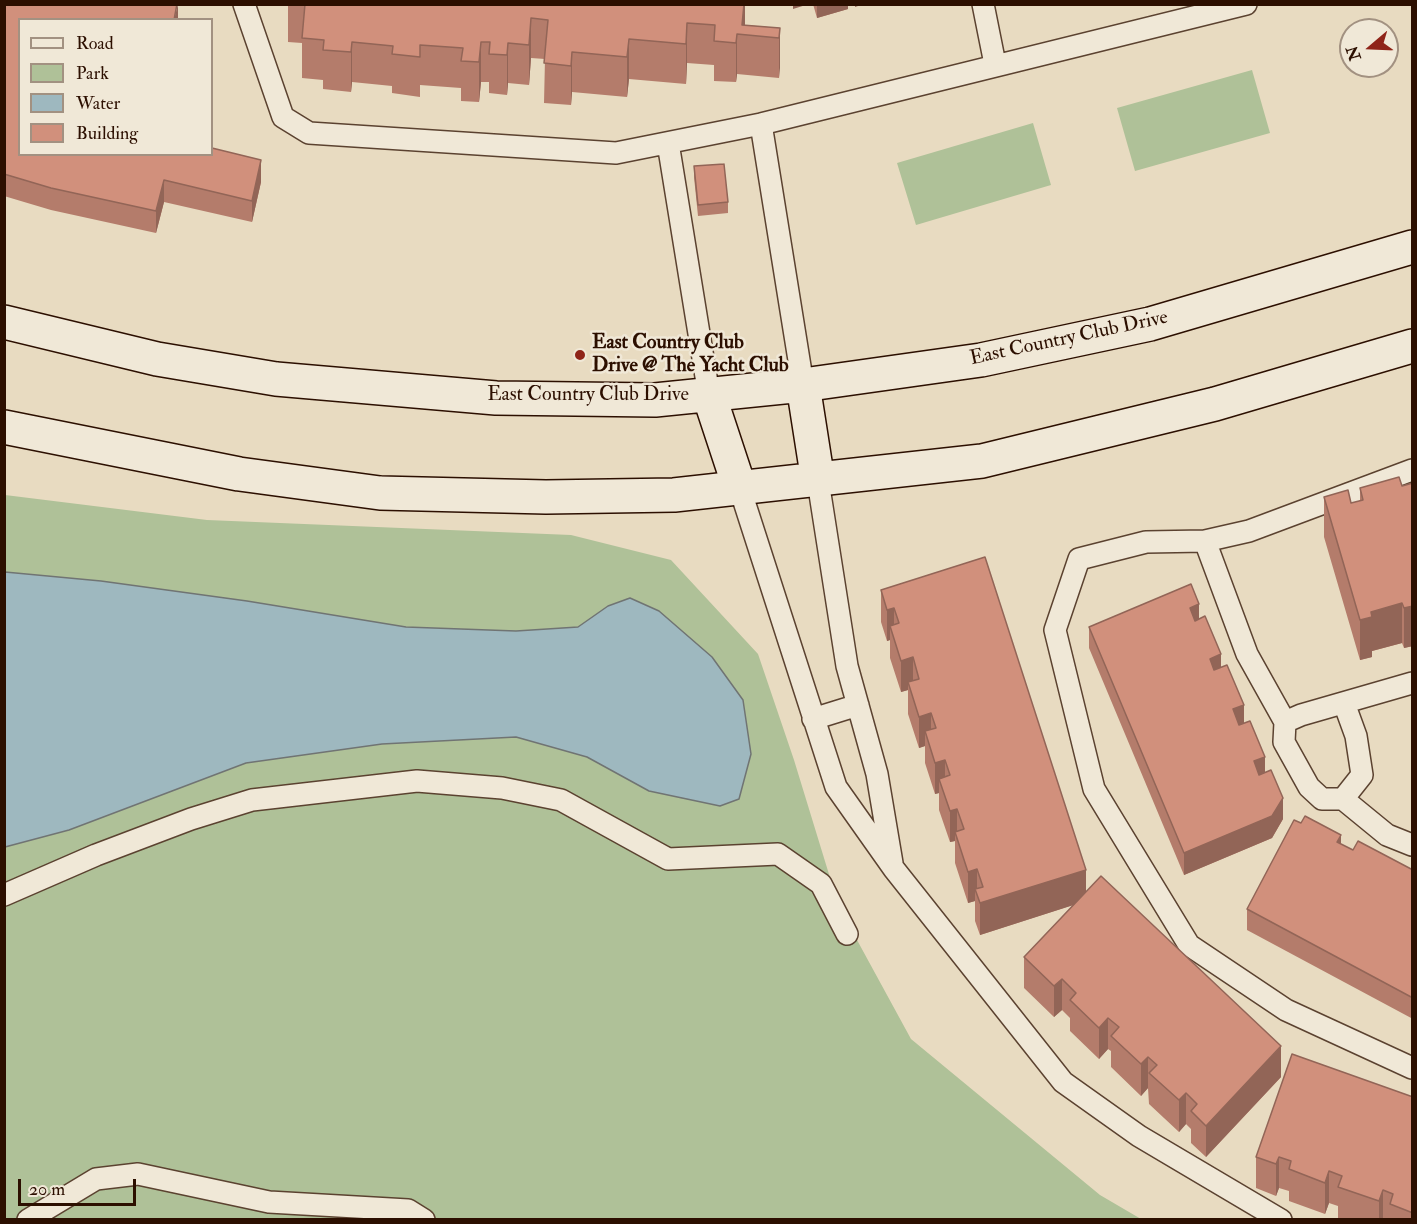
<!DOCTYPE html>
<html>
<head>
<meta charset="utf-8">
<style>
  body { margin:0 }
  #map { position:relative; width:1417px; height:1224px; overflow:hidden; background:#e8dbc1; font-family:"IM FELL Double Pica",serif }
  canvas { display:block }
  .frame { position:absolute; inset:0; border:6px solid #2c0f00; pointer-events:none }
  .legend { position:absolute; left:18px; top:18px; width:195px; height:138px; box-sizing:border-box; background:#f0e8d7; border:2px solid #a29181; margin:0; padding:8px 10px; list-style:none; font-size:18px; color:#2c0f00 }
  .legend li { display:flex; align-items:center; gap:12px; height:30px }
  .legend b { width:30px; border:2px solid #a29181 }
  .north { position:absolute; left:1339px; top:18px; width:60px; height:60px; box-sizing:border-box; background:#f0e8d7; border:2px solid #a29181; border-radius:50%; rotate:251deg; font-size:16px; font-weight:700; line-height:24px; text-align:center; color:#2c0f00 }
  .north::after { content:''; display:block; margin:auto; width:21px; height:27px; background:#8f2418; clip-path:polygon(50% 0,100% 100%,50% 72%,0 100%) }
  .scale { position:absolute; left:18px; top:1179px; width:118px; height:27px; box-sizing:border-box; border:3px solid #2c0f00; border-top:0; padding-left:8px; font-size:18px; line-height:21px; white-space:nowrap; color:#2c0f00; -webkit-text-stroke:4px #f0e8d7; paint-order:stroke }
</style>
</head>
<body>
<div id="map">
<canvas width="1417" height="1224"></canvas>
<div class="frame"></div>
<ul class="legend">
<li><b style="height:8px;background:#f0e8d7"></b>Road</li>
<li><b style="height:16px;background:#afc198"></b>Park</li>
<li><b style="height:16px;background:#9eb8bf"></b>Water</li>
<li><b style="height:16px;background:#d1907c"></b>Building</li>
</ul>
<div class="north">N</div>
<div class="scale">20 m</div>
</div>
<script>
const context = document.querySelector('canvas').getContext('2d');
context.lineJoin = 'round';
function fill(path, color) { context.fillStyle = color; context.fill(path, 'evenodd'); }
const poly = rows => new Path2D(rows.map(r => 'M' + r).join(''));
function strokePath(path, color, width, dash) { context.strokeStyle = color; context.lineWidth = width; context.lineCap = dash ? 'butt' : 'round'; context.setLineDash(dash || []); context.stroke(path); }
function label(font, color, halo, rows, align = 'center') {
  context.font = font + ' "IM FELL Double Pica",serif'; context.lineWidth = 5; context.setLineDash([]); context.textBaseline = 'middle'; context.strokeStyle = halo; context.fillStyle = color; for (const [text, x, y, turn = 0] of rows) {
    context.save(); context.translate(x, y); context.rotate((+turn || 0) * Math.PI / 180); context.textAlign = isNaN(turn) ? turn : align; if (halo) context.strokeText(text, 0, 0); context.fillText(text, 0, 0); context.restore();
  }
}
const green = poly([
  [1252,70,1270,133,1135,171,1117,108],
  [1033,123,1051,185,916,225,897,163],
  [5,495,207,520,571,535,671,560,758,654,794,760,839,907,911,1039,1100,1195,1141,1219,5,1220]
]);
const water = poly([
  [5,572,101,581,247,601,406,627,516,631,578,627,608,606,630,598,659,611,712,657,743,700,751,754,739,799,720,806,649,791,587,757,516,737,382,744,246,763,69,830,5,847,5,572]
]);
const lane = poly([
  [244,4,283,117,309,133,616,153,761,124,1246,4],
  [983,4,995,64],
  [761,124,803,385],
  [668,143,709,395],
  [1412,470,1249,531,1205,541,1146,542,1079,559,1055,630,1094,789,1189,945,1286,1010,1412,1068],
  [818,481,847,666,877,774,892,863],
  [740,489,836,787,894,869,1063,1082,1139,1136,1281,1220],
  [1205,541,1247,654,1285,722,1284,742,1309,787,1322,799,1343,799,1387,835,1412,845],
  [813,719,858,705],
  [1285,722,1301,715,1412,683],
  [1343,799,1362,775,1356,736,1344,703],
  [4,895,96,855,191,819,252,800,417,781,502,788,561,800,668,859,778,854,821,884,847,934],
  [28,1220,96,1179,138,1174,269,1202,408,1210,424,1220]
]);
const secondary = poly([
  [4,322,157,359,276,379,496,398,655,400,803,385,981,360,1150,324,1412,247],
  [803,385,818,481],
  [709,395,740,489],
  [4,427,239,474,380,493,546,497,674,495,982,461,1215,404,1412,346]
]);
const wall = poly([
  [4,4,178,20,20,154,261,182,252,222,164,202,156,233,51,210,4,196],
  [288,4,745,4,745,25,780,28,779,78,737,74,736,82,714,81,714,65,687,63,686,84,629,79,627,97,572,92,571,105,544,103,545,59,531,58,529,85,508,83,507,95,489,93,489,82,481,82,479,102,461,101,461,88,420,85,420,97,392,93,392,86,352,82,351,92,323,89,323,80,302,78,302,43,288,42],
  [813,4,848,4,848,9,817,18],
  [694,166,728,202,728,213,698,216,694,177],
  [1413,472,1413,646,1404,648,1402,643,1372,651,1372,657,1360,660,1324,537,1324,497,1351,503,1360,501,1360,488,1402,486,1411,483,1411,473],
  [985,557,1086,892,1281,1077,1206,1157,1191,1143,1191,1129,1186,1124,1179,1132,1149,1104,1148,1088,1141,1096,1111,1067,1111,1051,1108,1049,1099,1059,1070,1031,1070,1018,1062,1010,1054,1017,1024,988,1024,957,1073,905,980,935,975,921,975,901,968,903,955,863,955,841,950,842,939,810,939,793,935,794,925,763,925,746,919,748,908,714,908,690,901,692,890,658,890,640,887,641,881,622,881,590],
  [1199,619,1221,668,1244,724,1265,772,1283,819,1272,838,1184,875,1089,648,1089,627],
  [1341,844,1353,850,1413,870,1413,1019,1247,930,1247,909],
  [1413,1097,1413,1220,1342,1220,1338,1218,1338,1206,1329,1203,1325,1214,1289,1201,1289,1191,1279,1188,1276,1196,1256,1188,1256,1157]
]);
const shadedWall = poly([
  [178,4,178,20,174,20],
  [744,4,745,4,745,30,742,25],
  [793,4,809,4,793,9],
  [817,4,848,4,848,9,817,18],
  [855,4,864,4,855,7],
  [531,18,531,58,529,85,529,45],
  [687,23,687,63,686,84,686,44],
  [780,28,780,68,779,78,779,38],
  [737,34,737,74,736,82,736,43],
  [629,39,629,79,627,97,627,57],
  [352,42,352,82,351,92,351,52],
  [481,42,481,82,479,102,479,62],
  [508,43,508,83,507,95,507,55],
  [572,52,572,92,571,105,571,66],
  [261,160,261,182,252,222,252,201],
  [164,180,164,202,156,233,156,211],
  [1402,603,1402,643,1372,651,1372,657,1360,660,1360,620,1371,612],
  [1199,604,1199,626,1190,629,1190,608],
  [1413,606,1413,646,1404,648,1404,608],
  [894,608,894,639,890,626,890,640,887,641,887,610],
  [1221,654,1221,675,1210,681,1210,659],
  [913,657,913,689,908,682,908,690,901,692,901,661],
  [1244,705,1244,727,1233,731,1233,709],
  [931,713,931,744,925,731,925,746,919,748,919,717],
  [1265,757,1265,778,1254,783,1254,761],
  [945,760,945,791,939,779,939,793,935,794,935,763],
  [1283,798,1283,819,1272,838,1184,875,1184,853],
  [957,809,957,840,955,832,955,841,950,842,950,811],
  [1341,835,1341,856,1337,842],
  [977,869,977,895,975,889,975,901,968,903,968,872],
  [1086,870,1086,901,980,935,980,903],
  [1062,979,1062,1010,1054,1017,1054,986],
  [1108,1018,1108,1049,1099,1059,1099,1028],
  [1281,1046,1281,1077,1206,1157,1206,1126],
  [1148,1057,1148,1088,1141,1096,1141,1064],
  [1186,1093,1186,1124,1179,1132,1179,1100],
  [1279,1157,1279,1188,1276,1196,1276,1164],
  [1329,1171,1329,1203,1325,1214,1325,1183],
  [1383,1190,1383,1220,1379,1220,1379,1201]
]);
const building = poly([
  [4,4,177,4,174,20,20,20,20,154,212,154,212,148,261,160,252,201,164,180,156,211,51,188,4,174,4,4],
  [305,4,744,4,742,25,780,28,779,38,737,34,736,43,714,41,715,25,687,23,686,44,629,39,627,57,572,52,571,66,544,63,548,20,531,18,529,45,508,43,507,55,489,54,490,42,481,42,479,62,461,61,463,48,420,45,420,57,392,54,393,46,352,42,351,52,323,50,324,40,302,38,305,4],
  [724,164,728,202,698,205,694,166,724,164],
  [1399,477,1402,486,1413,483,1413,606,1404,608,1402,603,1371,612,1372,617,1360,620,1324,497,1348,490,1351,503,1363,500,1360,488,1399,477],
  [985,557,1086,870,980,903,975,889,983,887,977,869,968,872,955,832,964,829,957,809,950,811,939,779,950,775,945,760,935,763,925,731,936,728,931,713,919,717,908,682,919,679,913,657,901,661,890,626,899,623,894,608,887,610,881,590,985,557],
  [1191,584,1199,604,1190,608,1195,621,1205,616,1221,654,1210,659,1214,670,1227,665,1244,705,1233,709,1239,725,1250,721,1265,757,1254,761,1259,775,1271,770,1283,798,1272,816,1184,853,1089,627,1191,584],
  [1305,816,1341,835,1337,842,1353,850,1358,841,1413,870,1413,998,1247,909,1294,820,1301,823,1305,816],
  [1101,876,1281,1046,1206,1126,1191,1111,1197,1104,1186,1093,1179,1100,1149,1073,1157,1065,1148,1057,1141,1064,1111,1036,1119,1027,1108,1018,1099,1028,1070,1000,1076,993,1062,979,1054,986,1024,957,1101,876],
  [1292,1054,1413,1097,1413,1213,1390,1204,1393,1194,1383,1190,1379,1201,1338,1187,1342,1176,1329,1171,1325,1183,1289,1169,1291,1161,1279,1157,1276,1164,1256,1157,1292,1054]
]);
const markers = [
  [580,355,6,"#8f2418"]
];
const streetNames = [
  ["East Country Club Drive",1069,339,-12],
  ["East Country Club Drive",588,396]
];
const poiNames = [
  ["East Country Club",592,344],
  ["Drive @ The Yacht Club",592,367]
];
fill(green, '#afc198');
fill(water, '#9eb8bf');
strokePath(water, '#707473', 1.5);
strokePath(lane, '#5b4230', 24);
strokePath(secondary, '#2c0f00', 36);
strokePath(lane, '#f0e8d7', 21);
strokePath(secondary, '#f0e8d7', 33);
fill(wall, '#b47c6b');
fill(shadedWall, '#926557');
fill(building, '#d1907c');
strokePath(building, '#926557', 1.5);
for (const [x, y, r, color] of markers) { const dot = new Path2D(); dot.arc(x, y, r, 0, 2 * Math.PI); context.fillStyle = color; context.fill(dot); strokePath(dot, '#f0e8d7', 2); }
label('20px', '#2c0f00', '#f0e8d7', streetNames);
label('bold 20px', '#2c0f00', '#f0e8d7', poiNames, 'left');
</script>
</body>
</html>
